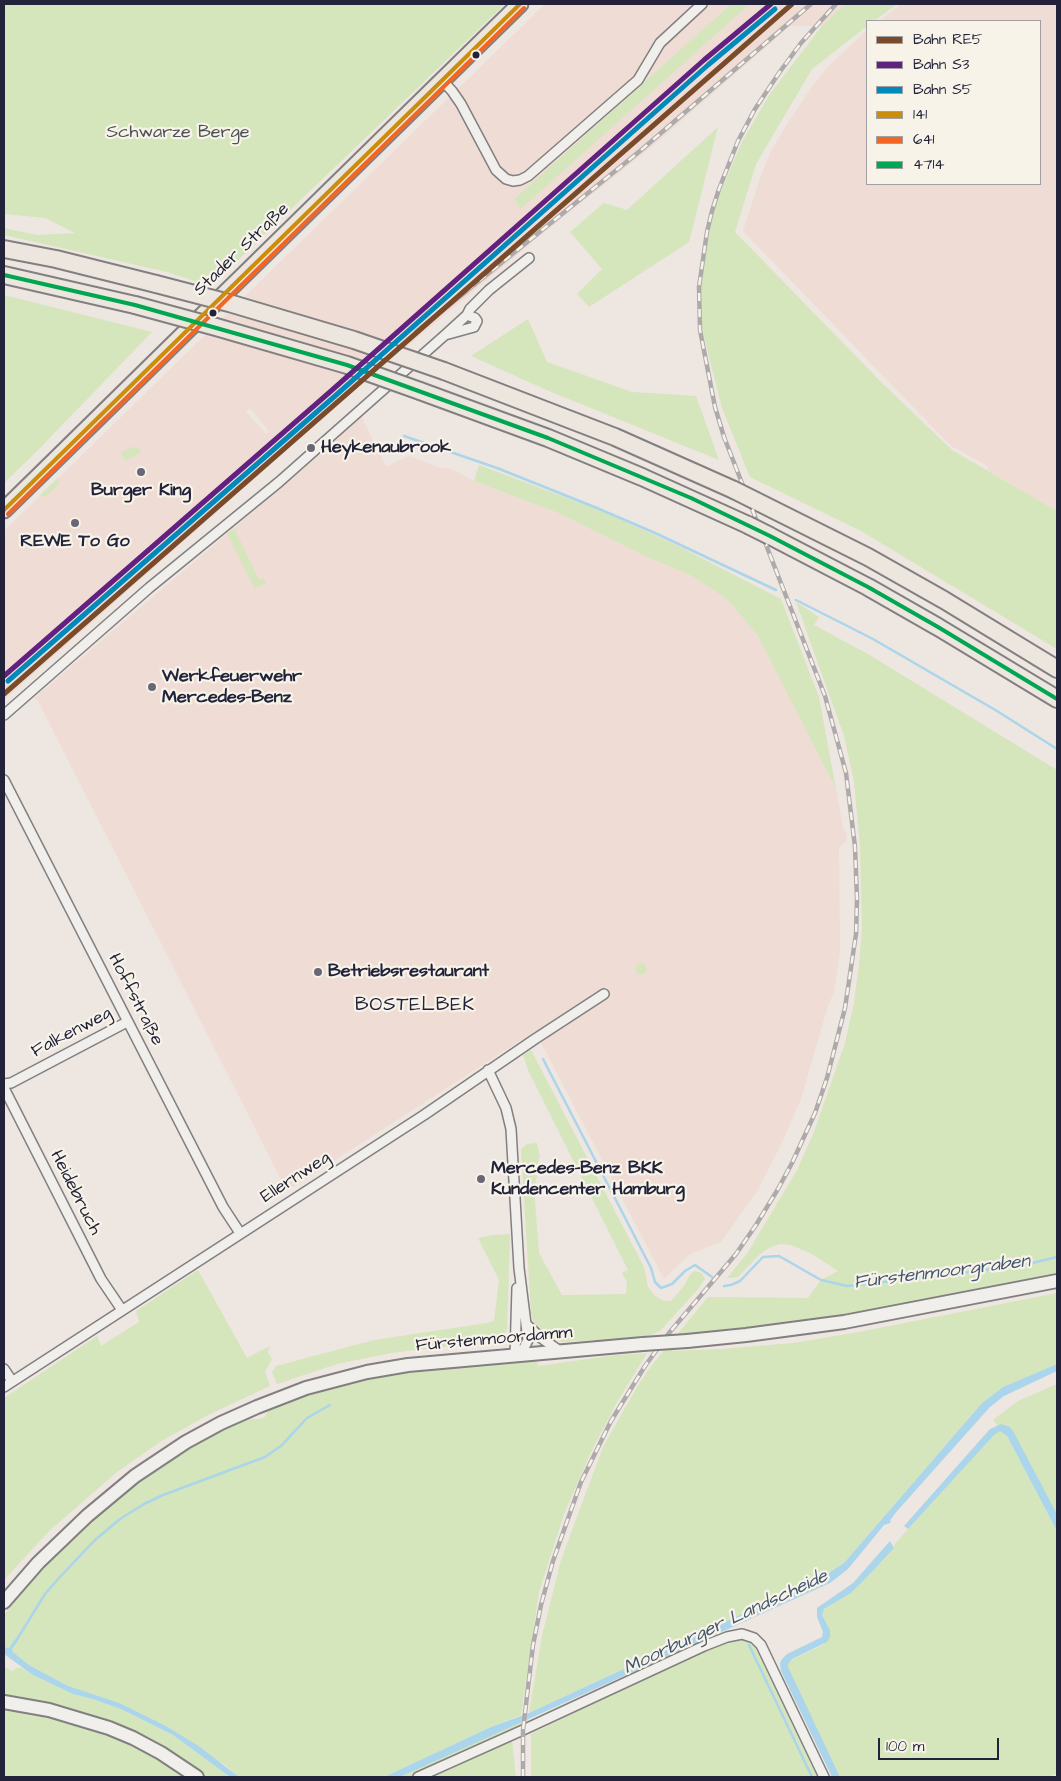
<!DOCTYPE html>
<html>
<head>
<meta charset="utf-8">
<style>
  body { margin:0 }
  #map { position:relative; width:1061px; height:1781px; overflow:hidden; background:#eee6e1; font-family:"Architects Daughter",sans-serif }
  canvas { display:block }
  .frame { position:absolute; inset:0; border:5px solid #22223b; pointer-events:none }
  .legend { position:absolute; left:866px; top:20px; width:175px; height:165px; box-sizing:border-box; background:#f7f3e8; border:1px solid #a29fa3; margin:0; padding:6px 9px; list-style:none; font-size:15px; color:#22223b }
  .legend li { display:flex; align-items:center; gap:10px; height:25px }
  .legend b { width:25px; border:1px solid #a29fa3 }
  .scale { position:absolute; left:878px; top:1738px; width:121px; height:22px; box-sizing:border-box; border:2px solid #22223b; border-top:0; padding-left:6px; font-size:15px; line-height:18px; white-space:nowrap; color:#22223b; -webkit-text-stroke:4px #f7f3e8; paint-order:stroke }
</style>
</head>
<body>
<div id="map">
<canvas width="1061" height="1781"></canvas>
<div class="frame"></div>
<ul class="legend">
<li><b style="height:6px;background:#7a4b2a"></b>Bahn RE5</li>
<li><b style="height:6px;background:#622181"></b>Bahn S3</li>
<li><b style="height:6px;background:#0089bb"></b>Bahn S5</li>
<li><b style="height:6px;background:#cc8c0c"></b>141</li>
<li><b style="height:6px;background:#f26522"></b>641</li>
<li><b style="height:6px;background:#00a651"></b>4714</li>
</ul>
<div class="scale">100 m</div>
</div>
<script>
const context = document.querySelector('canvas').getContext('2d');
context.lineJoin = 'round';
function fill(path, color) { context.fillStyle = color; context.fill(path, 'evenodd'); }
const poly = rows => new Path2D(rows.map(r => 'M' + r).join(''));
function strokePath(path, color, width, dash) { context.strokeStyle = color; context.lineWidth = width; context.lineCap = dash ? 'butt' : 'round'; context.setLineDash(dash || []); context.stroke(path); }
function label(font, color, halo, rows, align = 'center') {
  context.font = font + ' "Architects Daughter",sans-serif'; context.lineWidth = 4.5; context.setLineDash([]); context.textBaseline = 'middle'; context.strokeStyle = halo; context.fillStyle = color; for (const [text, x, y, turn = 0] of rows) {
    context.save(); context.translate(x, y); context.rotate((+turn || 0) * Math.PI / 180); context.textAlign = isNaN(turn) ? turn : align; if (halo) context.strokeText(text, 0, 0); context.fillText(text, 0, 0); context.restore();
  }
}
const built = poly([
  [545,4,731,4,515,198,521,209,750,4,845,4,822,26,790,26,649,149,543,233,357,388,4,700,4,531],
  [250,408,269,431,266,434,246,412],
  [901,4,1057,4,1057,511,987,470,989,467,951,446,743,231,761,175,771,151,787,124,813,85,828,67,867,30,867,184,1040,184,1040,21,879,21],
  [361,416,386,467,408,456,441,468,452,469,474,481,556,512,647,557,690,575,727,599,758,636,836,789,843,827,846,833,847,840,839,848,840,952,834,992,827,1009,801,1099,780,1147,757,1191,721,1242,690,1254,664,1279,535,1031,287,1191,38,701,34,698,328,448]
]);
const green = poly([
  [4,4,505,4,211,286,167,272,4,235,4,228,37,235,75,233,45,218,4,214],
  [731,4,750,4,521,209,514,199],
  [845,4,897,4,874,21,867,21,867,26,812,69,756,164,735,232,881,382,952,450,1057,511,1057,649,861,531,750,477,722,408,702,329,700,287,713,209,742,142,770,94,822,26],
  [718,127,689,242,589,307,577,294,602,269,570,232,604,203,627,210],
  [4,295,152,332,37,451,4,483],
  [528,319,547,362,632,392,696,396,719,460,549,391,471,356],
  [133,447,138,448,141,452,125,461,121,453],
  [479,465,602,511,678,546,781,599,819,697,836,789,758,636,727,599,690,575,647,557,556,512,474,481],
  [58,478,59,484,45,497,40,495],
  [234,528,259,580,263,578,266,583,255,589,227,534],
  [796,602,819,617,814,625,868,654,1057,770,1057,1276,820,1321,705,1334,705,1332,681,1334,672,1351,721,1349,793,1343,859,1332,1057,1293,1057,1364,1003,1387,982,1403,844,1563,824,1576,529,1713,542,1636,561,1560,603,1447,637,1387,652,1365,708,1297,808,1298,821,1280,838,1271,812,1254,791,1245,780,1244,769,1248,759,1255,738,1277,727,1278,748,1252,797,1170,814,1132,845,1043,854,1003,859,964,862,929,861,886,860,846,854,781,844,736],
  '635.5 969a5.5 5.5 0 1 1 11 0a5.5 5.5 0 1 1-11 0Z',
  [531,1050,644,1267,648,1287,655,1296,664,1301,671,1301,684,1286,690,1274,695,1271,702,1273,705,1279,698,1289,660,1331,648,1336,638,1337,636,1340,611,1341,597,1340,561,1342,545,1336,547,1334,534,1322,531,1313,521,1149,527,1144,537,1143,540,1156,534,1175,537,1176,534,1189,539,1253,562,1295,626,1294,627,1282,622,1273,628,1270,528,1070,523,1055],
  [510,1234,507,1330,498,1342,473,1346,440,1347,391,1353,337,1364,277,1384,272,1372,276,1366,374,1340,487,1323,494,1321,499,1280,478,1238,493,1235],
  [198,1270,247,1358,270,1346,268,1352,272,1359,265,1372,270,1386,210,1414,163,1440,117,1472,49,1531,4,1580,4,1398,97,1336,101,1346,139,1322,136,1311],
  [647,1353,616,1404,591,1452,564,1514,539,1592,521,1715,491,1727,384,1777,239,1777,225,1765,166,1726,68,1686,29,1665,13,1652,12,1649,18,1641,15,1639,9,1648,4,1647,4,1615,28,1584,75,1534,121,1493,155,1469,239,1419,259,1419,265,1417,268,1411,276,1405,286,1400,361,1379,417,1371,537,1361,538,1366,617,1355],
  [1057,1384,1057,1514,1010,1427,997,1425,993,1420,1018,1401],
  [997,1431,1002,1431,1007,1436,1057,1531,1057,1773,1048,1777,840,1777,787,1667,789,1661,823,1645,830,1630,822,1615,824,1609,851,1593,868,1576,894,1548,894,1545,908,1529],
  [738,1638,747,1640,754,1645,762,1658,820,1777,531,1777,531,1734,716,1643],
  [4,1666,12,1671,17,1668,22,1668,33,1675,73,1694,93,1699,123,1710,173,1735,230,1777,205,1777,189,1765,4,1695],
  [4,1707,16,1708,86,1724,138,1746,190,1777,4,1777],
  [521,1722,521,1727,410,1777,400,1777],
  [512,1740,516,1777,423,1777,488,1747]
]);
const water = poly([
  [1057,1364,1057,1371,1004,1396,990,1407,898,1510,891,1519,890,1523,884,1525,848,1569,830,1583,400,1777,384,1777,491,1727,529,1713,824,1576,844,1563,982,1403,1003,1387],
  [1001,1424,1010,1427,1013,1431,1057,1514,1057,1531,1007,1436,1000,1431,994,1435,908,1529,904,1526,990,1429],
  [890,1541,894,1548,868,1576,851,1593,824,1609,822,1615,830,1630,830,1637,827,1642,792,1659,788,1664,788,1667,840,1777,832,1777,781,1671,780,1663,782,1659,787,1654,822,1637,823,1632,817,1617,817,1608,853,1583],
  [15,1639,18,1641,12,1649,13,1652,29,1665,68,1686,119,1703,166,1726,200,1747,239,1777,230,1777,173,1735,123,1710,93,1699,73,1694,33,1675,4,1654,4,1647,9,1648]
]);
const stream = poly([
  [404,436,497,468,597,508,655,533,776,590],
  [796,600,873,639,997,711,1057,749],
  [543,1059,651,1268,655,1282,661,1288,672,1284,685,1271,695,1265,712,1277],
  [724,1286,731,1285,740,1281,763,1257,779,1256,821,1280,847,1286,955,1274,1028,1264,1057,1257],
  [16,1641,45,1594,59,1578,95,1540,120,1519,144,1504,163,1495,265,1457,281,1446,307,1418,330,1405],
  [749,1645,812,1777]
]);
const minor = poly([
  [442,80,452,91,461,104,496,170,506,179,513,181,520,180,528,176,638,80,660,43,702,4],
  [445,335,474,327,477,321,475,318,467,315],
  [4,715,149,588,279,482,445,335,467,315,470,309,489,290,529,258],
  [4,780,223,1207,240,1233],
  [488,1070,506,1108,511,1129,519,1268,528,1340,523,1350,517,1355],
  [4,1084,11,1083,127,1022],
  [4,1088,101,1279,122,1310],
  [526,1324,540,1337,561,1352],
  [515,1356,517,1288],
  [4,1369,12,1381],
  [4,1387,424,1115,535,1039,604,994],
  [418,1777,523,1730,704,1646,727,1637,742,1634,754,1638,761,1645,824,1777]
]);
const secondary = poly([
  [687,1341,746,1335,844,1322,1057,1281],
  [4,1602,38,1563,87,1516,135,1476,186,1442,221,1423,257,1407,306,1388,367,1372,408,1365,643,1344],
  [4,1702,49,1710,109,1728,133,1738,161,1753,197,1777]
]);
const primary = poly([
  [4,510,520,4]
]);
const motorway = poly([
  [4,249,56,259,156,284],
  [4,275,135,305],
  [444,371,615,437,734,490],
  [420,391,548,438,642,477,748,525],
  [756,501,868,557,944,600,1057,669],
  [770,536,868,587,938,627,1057,699]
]);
const rail = poly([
  [417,331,640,151,811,4],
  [523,1777,523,1730,533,1645,541,1605,553,1561,581,1482,611,1421,645,1366,669,1333,736,1254,756,1225,778,1189,792,1163,815,1113,827,1078,845,1008,856,934,857,899,855,847,846,773,825,696,724,437,715,407,700,330,699,287,707,232,712,211,719,189,738,141,755,109,779,73,801,43,836,4]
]);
const secondaryBridge = poly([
  [643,1344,687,1341]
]);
const motorwayBridge = poly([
  [156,284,229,303,354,340,444,371],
  [135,305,216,327,347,365,420,391],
  [734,490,756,501],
  [748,525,770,536]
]);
const bus1 = poly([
  [4,510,520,4]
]);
const bus2 = poly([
  [8,514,524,8]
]);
const bus3 = poly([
  [4,275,135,305,347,365,548,438,691,498,770,536,868,587,938,627,1057,699]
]);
const rail1 = poly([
  [4,694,792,4]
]);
const rail2 = poly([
  [4,676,331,391,704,60,771,4]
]);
const rail3 = poly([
  [8,681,335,396,708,65,775,9]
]);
const markers = [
  [476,55,4.5,"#22223b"],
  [213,313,4.5,"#22223b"],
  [311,448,5,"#696775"],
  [141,472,5,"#696775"],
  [75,523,5,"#696775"],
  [152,687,5,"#696775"],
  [318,972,5,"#696775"],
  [481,1179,5,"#696775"]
];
const parkNames = [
  ["Schwarze Berge",178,133]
];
const streetNames = [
  ["Stader Straße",242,250,-44],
  ["Hoffstraße",135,1000,63],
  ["Falkenweg",72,1033,-28],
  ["Ellernweg",296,1178,-33],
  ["Heidebruch",75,1193,63],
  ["Fürstenmoordamm",494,1340,-5]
];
const poiNames = [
  ["Heykenaubrook",321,448],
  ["Burger King",141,491,"center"],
  ["REWE To Go",75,542,"center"],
  ["Werkfeuerwehr",162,677],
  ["Mercedes-Benz",162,698],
  ["Betriebsrestaurant",328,972],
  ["Mercedes-Benz BKK",491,1169],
  ["Kundencenter Hamburg",491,1190]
];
const neighbourhoodNames = [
  ["BOSTELBEK",415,1006]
];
const waterNames = [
  ["Fürstenmoorgraben",942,1273,-7],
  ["Moorburger Landscheide",726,1623,-25]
];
fill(built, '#efdcd5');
fill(green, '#d5e5bc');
fill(water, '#abd5eb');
strokePath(stream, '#abd5eb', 2.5);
strokePath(minor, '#827f81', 12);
strokePath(secondary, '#827f81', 16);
strokePath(primary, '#827f81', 19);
strokePath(motorway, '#827f81', 20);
strokePath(minor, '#f1efeb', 9);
strokePath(secondary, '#f1efeb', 12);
strokePath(primary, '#ece6de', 15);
strokePath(motorway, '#ece6de', 16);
strokePath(rail, '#adaaab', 4.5);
strokePath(rail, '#f7f3e8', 2.5, [8]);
strokePath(secondaryBridge, '#827f81', 16, []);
strokePath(motorwayBridge, '#827f81', 20, []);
strokePath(secondaryBridge, '#f1efeb', 12);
strokePath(motorwayBridge, '#ece6de', 16);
strokePath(bus1, '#cc8c0c', 4);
strokePath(bus2, '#f26522', 4);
strokePath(bus3, '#00a651', 4);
strokePath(rail1, '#7a4b2a', 5);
strokePath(rail2, '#622181', 5);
strokePath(rail3, '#0089bb', 5);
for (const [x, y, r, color] of markers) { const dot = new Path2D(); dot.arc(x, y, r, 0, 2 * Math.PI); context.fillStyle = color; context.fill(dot); strokePath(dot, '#f7f3e8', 2); }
label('18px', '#4a5254', '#f7f3e8', parkNames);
label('18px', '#22223b', '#f7f3e8', streetNames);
label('bold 18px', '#22223b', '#f7f3e8', poiNames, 'left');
context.letterSpacing = '1px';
label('19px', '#22223b', '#f7f3e8', neighbourhoodNames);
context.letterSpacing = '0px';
label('italic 19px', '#425671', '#f7f3e8', waterNames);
</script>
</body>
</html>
